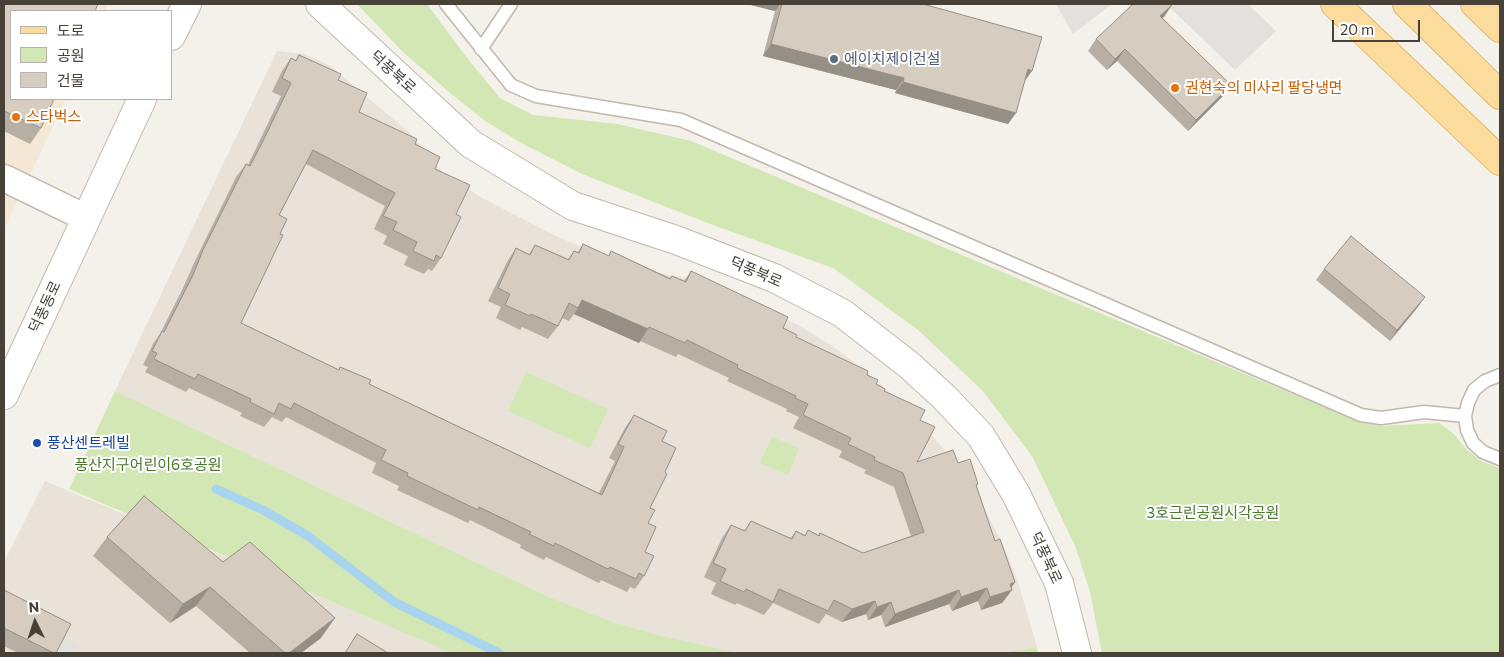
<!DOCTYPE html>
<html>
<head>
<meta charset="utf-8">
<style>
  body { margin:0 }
  #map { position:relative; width:1504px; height:657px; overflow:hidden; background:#f4f1ea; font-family:Commissioner,"Noto Sans KR",sans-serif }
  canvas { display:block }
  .frame { position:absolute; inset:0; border:5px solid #484138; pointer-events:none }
  .legend { position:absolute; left:10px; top:10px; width:162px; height:90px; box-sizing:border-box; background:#fff; border:1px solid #b6b3af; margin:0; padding:6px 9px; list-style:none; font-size:15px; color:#484138 }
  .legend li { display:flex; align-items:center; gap:10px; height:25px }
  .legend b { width:25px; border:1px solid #b6b3af }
  .north { position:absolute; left:10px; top:597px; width:50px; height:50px; -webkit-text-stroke:4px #fff; paint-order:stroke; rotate:356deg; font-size:14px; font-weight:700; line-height:20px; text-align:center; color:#484138 }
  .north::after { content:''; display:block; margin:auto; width:18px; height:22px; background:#484138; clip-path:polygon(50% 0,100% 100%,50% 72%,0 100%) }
  .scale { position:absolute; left:1332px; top:20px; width:88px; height:22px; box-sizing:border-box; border:2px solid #484138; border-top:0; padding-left:6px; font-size:15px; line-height:18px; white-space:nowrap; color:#484138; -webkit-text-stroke:4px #fff; paint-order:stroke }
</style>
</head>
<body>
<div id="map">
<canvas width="1504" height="657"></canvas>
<div class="frame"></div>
<ul class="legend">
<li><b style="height:6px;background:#fbdc9c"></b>도로</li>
<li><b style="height:14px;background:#d2e7b4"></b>공원</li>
<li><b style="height:14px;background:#d6ccbf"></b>건물</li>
</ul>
<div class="north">N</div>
<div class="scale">20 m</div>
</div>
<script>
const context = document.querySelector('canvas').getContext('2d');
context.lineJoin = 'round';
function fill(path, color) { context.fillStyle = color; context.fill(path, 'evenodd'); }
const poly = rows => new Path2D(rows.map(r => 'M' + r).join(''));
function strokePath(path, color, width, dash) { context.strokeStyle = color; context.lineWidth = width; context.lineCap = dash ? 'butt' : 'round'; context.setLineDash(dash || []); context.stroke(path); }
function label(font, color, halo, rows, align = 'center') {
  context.font = font + ' Commissioner,"Noto Sans KR",sans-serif'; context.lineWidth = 4; context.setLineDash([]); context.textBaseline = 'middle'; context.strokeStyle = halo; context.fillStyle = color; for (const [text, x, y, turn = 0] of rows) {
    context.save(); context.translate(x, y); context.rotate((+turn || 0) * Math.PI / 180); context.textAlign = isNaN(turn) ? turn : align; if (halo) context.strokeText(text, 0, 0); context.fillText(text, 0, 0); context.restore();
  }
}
const residential = poly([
  [277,51,304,54,329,65,412,135,443,173,482,198,558,237,630,267,696,280,753,303,798,325,831,345,863,369,907,407,948,454,967,480,984,508,1003,545,1017,579,1037,647,1000,653,739,653,658,635,610,621,547,596,115,391],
  [45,481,450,651,452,653,4,653,4,562]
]);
const commercial = poly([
  [4,4,108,4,105,11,11,11,11,99,66,99,4,229]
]);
const green = poly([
  [357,4,427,4,464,54,500,98,533,115,618,124,691,141,1359,422,1381,426,1439,423,1454,434,1466,449,1483,462,1500,468,1500,653,1102,653,1090,592,1076,548,1032,456,982,390,918,330,833,268,713,225,582,174,521,143,485,121,449,92,404,53],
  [526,372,608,409,590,448,508,411],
  [115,391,547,596,610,621,658,635,739,653,452,653,69,489],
  [772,437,799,448,788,475,760,463],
  [1037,647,1038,653,1000,653]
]);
const parking = poly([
  [1056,4,1112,4,1073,34],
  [1166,4,1248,4,1276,31,1235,70],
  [63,638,77,645,73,653,55,653]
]);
const stream = poly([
  [216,489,263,510,308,536,394,602,499,653]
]);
const service = poly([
  [446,4,511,85,536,96,681,120,1361,415,1381,418,1424,412,1465,416],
  [481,49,511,4],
  [1500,375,1485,381,1474,390,1468,403,1465,416,1467,430,1473,443,1483,452,1500,459]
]);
const minor = poly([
  [4,178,86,218]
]);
const tertiary = poly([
  [320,4,471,144,573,206,676,240,774,278,842,313,909,365,945,398,981,436,1016,494,1059,583,1077,653],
  [171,36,187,4],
  [4,395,142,99]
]);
const primary = poly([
  [1335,4,1500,161],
  [1407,4,1500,95],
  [1475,4,1500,28]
]);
const wall = poly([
  [4,4,41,128,30,144,4,131],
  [747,4,923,4,1024,82,1008,124,895,93,896,90,763,56,775,11],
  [1172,5,1162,18,1231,85,1222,97,1188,131,1117,61,1107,70,1088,51,1096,39],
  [299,55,338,80,359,112,415,144,435,169,456,214,441,258,432,271,428,269,424,274,404,265,408,256,383,244,387,236,374,229,385,206,306,164,279,215,241,323,338,370,340,367,369,384,599,493,615,461,609,458,625,428,634,415,662,441,665,472,650,508,645,552,644,576,635,589,630,587,627,592,601,580,599,583,546,557,544,560,520,548,521,545,470,520,468,523,397,490,399,486,372,473,376,463,286,417,282,422,272,417,264,427,240,416,242,413,189,388,186,392,145,372,148,367,143,365,153,344,160,334,183,288,194,263,236,177,246,164,248,165,281,96,272,92,282,71,291,58,296,60],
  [583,244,608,256,611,251,670,278,672,276,684,281,691,271,796,337,867,375,876,384,884,391,920,420,917,462,958,463,978,484,976,487,1012,590,1002,603,981,610,978,601,952,611,949,604,885,627,881,615,868,620,866,614,842,622,826,614,819,624,773,603,764,615,737,603,735,605,711,594,716,583,704,577,722,538,731,525,744,531,751,521,790,539,796,531,805,535,808,530,818,535,820,533,863,553,911,536,894,487,864,473,866,470,839,457,842,451,793,428,799,417,786,411,787,409,727,381,729,378,678,354,676,357,640,341,639,343,574,314,569,321,562,318,558,326,548,339,522,327,520,330,496,318,501,307,488,301,507,262,516,248,529,254,535,245,568,259,574,251,578,252],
  [1324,269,1425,297,1417,308,1390,341,1316,280],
  [107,537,223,562,321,638,301,653,250,653,196,606,170,623,93,556],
  [4,590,56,653,18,653,4,646]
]);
const shadedWall = poly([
  [747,4,780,4,775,11],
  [1172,5,1164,17,1152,27,1160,16],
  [771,44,904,78,896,90,763,56],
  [1125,49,1117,61,1107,70,1115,59],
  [1028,69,1032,71,1024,82],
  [903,82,1016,113,1008,124,895,93],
  [1231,85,1222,97,1188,131,1196,120],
  [1425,297,1417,308,1390,341,1397,330],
  [582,300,648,329,639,343,574,314,578,308],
  [1015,582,1010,590,1012,590,1002,603,981,610,990,597,1010,584],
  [210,587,196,606,170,623,183,604],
  [987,588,978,601,952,611,961,597],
  [959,590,949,604,885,627,895,614],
  [875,601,866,614,842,622,852,609],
  [891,602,881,615,868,620,877,607],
  [335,618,321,638,301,653,289,653]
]);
const building = poly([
  [4,4,98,4,95,11,11,11,11,99,54,99,41,128,4,111,4,4],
  [782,4,923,4,1042,37,1032,71,1028,69,1016,113,903,82,904,78,771,44,782,4],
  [1133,4,1171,4,1172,5,1160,16,1231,85,1196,120,1125,49,1115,59,1096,39,1133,4],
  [299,55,341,74,338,80,367,93,359,112,417,139,415,144,440,157,435,169,470,185,456,214,461,217,441,258,436,255,434,261,413,251,417,242,393,230,397,222,383,216,395,193,313,150,279,215,287,219,280,234,283,235,241,323,339,370,340,367,371,380,369,384,602,495,624,447,618,444,634,415,667,431,662,441,676,448,665,472,667,474,650,508,655,510,648,523,656,527,645,552,654,556,644,576,639,573,636,579,610,567,608,569,555,543,554,546,529,534,531,532,479,507,478,510,407,476,408,473,381,460,386,450,294,403,291,409,279,403,274,414,250,402,251,399,198,374,195,379,154,359,157,353,152,351,162,331,164,332,193,275,203,250,246,164,250,166,263,141,291,83,282,78,291,58,296,61,299,55],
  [1351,236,1425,297,1397,330,1324,269,1351,236],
  [583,244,609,256,611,251,670,279,672,276,686,282,691,271,788,317,783,328,797,335,796,337,868,371,867,375,878,380,876,384,885,389,884,391,925,410,920,420,935,427,917,462,953,450,958,463,970,459,978,484,976,485,995,541,1000,539,1015,582,1010,584,1012,590,990,597,987,588,961,597,959,590,895,614,891,602,877,607,875,601,852,609,834,600,828,611,779,589,773,602,746,589,744,592,720,581,726,569,713,563,731,525,745,531,751,521,792,539,796,531,805,536,808,530,819,536,820,533,863,553,924,532,903,473,874,460,875,457,848,444,851,438,803,415,808,404,795,398,796,396,737,368,738,365,687,340,685,343,649,327,648,329,582,300,578,308,569,303,558,326,531,314,530,316,505,305,510,294,498,288,516,248,530,255,535,245,569,260,574,251,579,253,583,244],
  [144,496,223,562,250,542,335,618,289,653,285,653,210,587,183,604,107,537,144,496],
  [4,590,71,624,56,653,54,653,4,628,4,590],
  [357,634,388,653,345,653,357,634]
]);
const markers = [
  [834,59,5,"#5c6f8a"],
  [1175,88,5,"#e8710a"],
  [16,117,5,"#e8710a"],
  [37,443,5,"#1a4fb4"]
];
const serviceNames = [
  ["에이치제이건설",844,59]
];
const streetNames = [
  ["덕풍북로",393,72,42],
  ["덕풍북로",756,272,23],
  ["덕풍동로",45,307,-65],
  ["덕풍북로",1046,558,65]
];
const foodNames = [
  ["권현숙의 미사리 팔당냉면",1185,88],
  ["스타벅스",26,117]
];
const transitNames = [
  ["풍산센트레빌",47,443]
];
const parkNames = [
  ["풍산지구어린이6호공원",148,465],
  ["3호근린공원시각공원",1213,513]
];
fill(residential, '#e8e2d8');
fill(commercial, '#f5e7d6');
fill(green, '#d2e7b4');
fill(parking, '#e3e1de');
strokePath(stream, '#a9d4ee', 9);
strokePath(service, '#c0b8ac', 15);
strokePath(minor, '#c0b8ac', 29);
strokePath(tertiary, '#c0b8ac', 30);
strokePath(primary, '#e0b96c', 30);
strokePath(service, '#fff', 12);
strokePath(minor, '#fff', 26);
strokePath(tertiary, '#fff', 28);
strokePath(primary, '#fbdc9c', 28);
fill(wall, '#b8afa4');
fill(shadedWall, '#968f86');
fill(building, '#d6ccbf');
strokePath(building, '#968f86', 1);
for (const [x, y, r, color] of markers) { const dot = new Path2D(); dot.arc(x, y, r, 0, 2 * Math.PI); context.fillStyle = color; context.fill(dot); strokePath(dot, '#fff', 2); }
label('15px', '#4e5e75', '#fff', serviceNames, 'left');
label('15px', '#484138', '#fff', streetNames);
label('15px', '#c56008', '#fff', foodNames, 'left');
label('15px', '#164399', '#fff', transitNames, 'left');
label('15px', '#4c782d', '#fff', parkNames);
</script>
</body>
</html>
